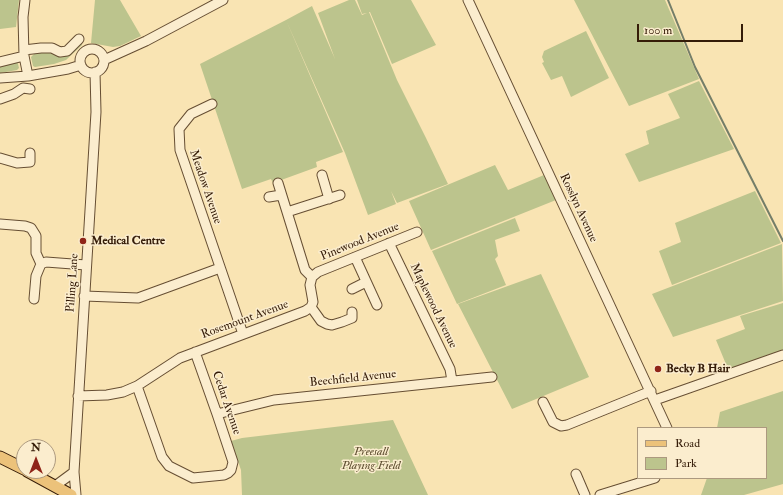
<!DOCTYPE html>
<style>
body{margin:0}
#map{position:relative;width:783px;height:495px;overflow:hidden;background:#f9e4b3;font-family:"IM FELL Double Pica",serif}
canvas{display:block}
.legend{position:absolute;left:637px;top:427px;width:130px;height:52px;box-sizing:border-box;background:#fbedce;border:1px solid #ac997f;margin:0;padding:5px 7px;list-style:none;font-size:12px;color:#351c08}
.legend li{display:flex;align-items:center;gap:8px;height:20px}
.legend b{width:20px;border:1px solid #ac997f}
.north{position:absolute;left:16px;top:439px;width:40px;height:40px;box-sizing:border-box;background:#fbedce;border:1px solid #ac997f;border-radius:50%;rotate:0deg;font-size:11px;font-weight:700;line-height:16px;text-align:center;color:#351c08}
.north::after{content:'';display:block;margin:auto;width:14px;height:18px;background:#8f2418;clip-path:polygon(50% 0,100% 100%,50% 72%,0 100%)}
.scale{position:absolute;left:637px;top:24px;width:106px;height:18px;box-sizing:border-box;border:2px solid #351c08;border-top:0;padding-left:5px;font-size:12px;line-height:14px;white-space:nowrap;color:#351c08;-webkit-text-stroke:3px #fbedce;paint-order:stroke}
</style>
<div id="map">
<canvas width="783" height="495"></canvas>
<ul class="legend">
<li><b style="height:5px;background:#ecc27a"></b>Road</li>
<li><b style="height:11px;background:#bcc48d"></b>Park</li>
</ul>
<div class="north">N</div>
<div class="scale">100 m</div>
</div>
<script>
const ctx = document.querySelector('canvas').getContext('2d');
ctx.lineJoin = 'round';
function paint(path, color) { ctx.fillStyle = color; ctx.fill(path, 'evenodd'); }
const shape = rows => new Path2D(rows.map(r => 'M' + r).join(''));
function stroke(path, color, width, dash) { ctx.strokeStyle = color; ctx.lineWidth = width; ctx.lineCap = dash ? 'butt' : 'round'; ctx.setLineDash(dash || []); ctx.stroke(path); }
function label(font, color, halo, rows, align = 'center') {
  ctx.font = font + ' "IM FELL Double Pica",serif'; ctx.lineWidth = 3; ctx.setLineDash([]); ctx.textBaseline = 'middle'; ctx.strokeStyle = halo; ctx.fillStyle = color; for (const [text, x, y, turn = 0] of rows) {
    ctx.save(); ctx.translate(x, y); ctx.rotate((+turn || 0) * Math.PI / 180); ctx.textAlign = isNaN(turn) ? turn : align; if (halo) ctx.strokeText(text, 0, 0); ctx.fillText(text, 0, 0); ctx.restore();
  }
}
const green = shape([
 [0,0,19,0,16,27,0,29],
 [95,0,120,0,141,36,120,46,113,47,91,43],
 [349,0,355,0,362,15,367,13,362,14,357,0,411,0,436,45,392,64,370,12,369,12,397,80,426,138,448,184,397,203,391,191,396,204,368,215,345,153,286,20,312,6,335,59,318,13],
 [574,0,665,0,699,79,629,106],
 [286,20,343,152,316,162,317,167,273,183,271,179,242,189,200,64],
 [586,31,609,78,571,97,562,76,551,80,542,63,544,62,542,57,544,51],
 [77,44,82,44,82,45,66,60,54,64,35,67,33,66,31,57,35,53,35,52,49,52],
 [17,62,18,64,19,68,17,70,0,73,0,66],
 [699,81,734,149,639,182,625,154,649,144,646,131,680,118,668,94],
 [495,165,508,190,544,175,556,200,431,250,409,201],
 [755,191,781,243,672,285,659,251,681,242,675,223],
 [515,218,520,231,495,240,498,256,495,259,506,285,457,304,432,251],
 [782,244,783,301,673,337,652,294],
 [541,274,589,377,512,409,458,304],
 [783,303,783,350,728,369,716,340,745,329,740,316],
 [783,391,783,484,744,495,701,495,707,478,766,478,766,428,717,428,720,412],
 [393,420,428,495,242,495,241,470,231,441,242,438]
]);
const stream = shape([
 [668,0,695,67,783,241]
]);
const minor = shape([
 [25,0,23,17,24,56,28,76],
 [468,0,667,428],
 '80 61a12 12 0 1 1 24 0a12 12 0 1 1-24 0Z',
 [24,50,41,48,52,48,60,52,67,51,79,39],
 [104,60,146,41,223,0],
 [0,62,24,56],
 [0,78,28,76,68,69,81,65],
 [0,99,14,94,23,88,30,89],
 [212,104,191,114,179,129,180,150,243,334],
 [0,158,17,163,30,162,30,153],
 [322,175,329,199],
 [269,197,281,195],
 [287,212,340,195],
 [0,224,25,226,31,228,36,236,36,253,41,264],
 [389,243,450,369,452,381],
 [355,257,377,305],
 [41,264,46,262,86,265],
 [312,277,318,272,417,232],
 [352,289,366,282],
 [84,296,138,298,220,268],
 [34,299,36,276,41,264],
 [311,307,321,321,327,324,332,325,342,322,352,318,352,312],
 [137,386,162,457,169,466,193,478,224,475,228,473,231,470,233,462,217,414,195,352],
 [78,396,107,395,123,392,137,386,180,358,305,311,311,307,313,302,310,285,312,277,305,270,278,183],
 [655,400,783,355],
 [543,402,553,422,561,426,567,425,651,391],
 [217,414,274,400,492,377],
 [576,474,585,495],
 [55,486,74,472],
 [76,495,74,472,96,112,95,72],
 [600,495,655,478]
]);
const major = shape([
 [0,457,24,469],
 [27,471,71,495]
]);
const markers = [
 [83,241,4,"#8f2418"],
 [658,369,4,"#8f2418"]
];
const streetNames = [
 ["Meadow Avenue",205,187,71],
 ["Rosslyn Avenue",578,208,65],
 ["Pinewood Avenue",360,242,-22],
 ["Pilling Lane",73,283,-86],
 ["Maplewood Avenue",433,306,64],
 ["Rosemount Avenue",245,320,-20],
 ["Beechfield Avenue",353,379,-6],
 ["Cedar Avenue",226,403,71]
];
const poiNames = [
 ["Medical Centre",91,241],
 ["Becky B Hair",666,369]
];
const parkNames = [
 ["Preesall",371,452],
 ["Playing Field",371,466]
];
paint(green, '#bcc48d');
stroke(stream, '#747e69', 2);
stroke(minor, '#664e33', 11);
stroke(major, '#351c08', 13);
stroke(minor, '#fbedce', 9);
stroke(major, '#ecc27a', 11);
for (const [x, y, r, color] of markers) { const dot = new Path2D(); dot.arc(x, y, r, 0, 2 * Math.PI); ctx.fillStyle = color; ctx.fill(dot); stroke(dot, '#fbedce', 1.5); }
label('12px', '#351c08', '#fbedce', streetNames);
label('bold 12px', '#351c08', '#fbedce', poiNames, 'left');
label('italic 12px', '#5e4e30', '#fbedce', parkNames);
</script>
